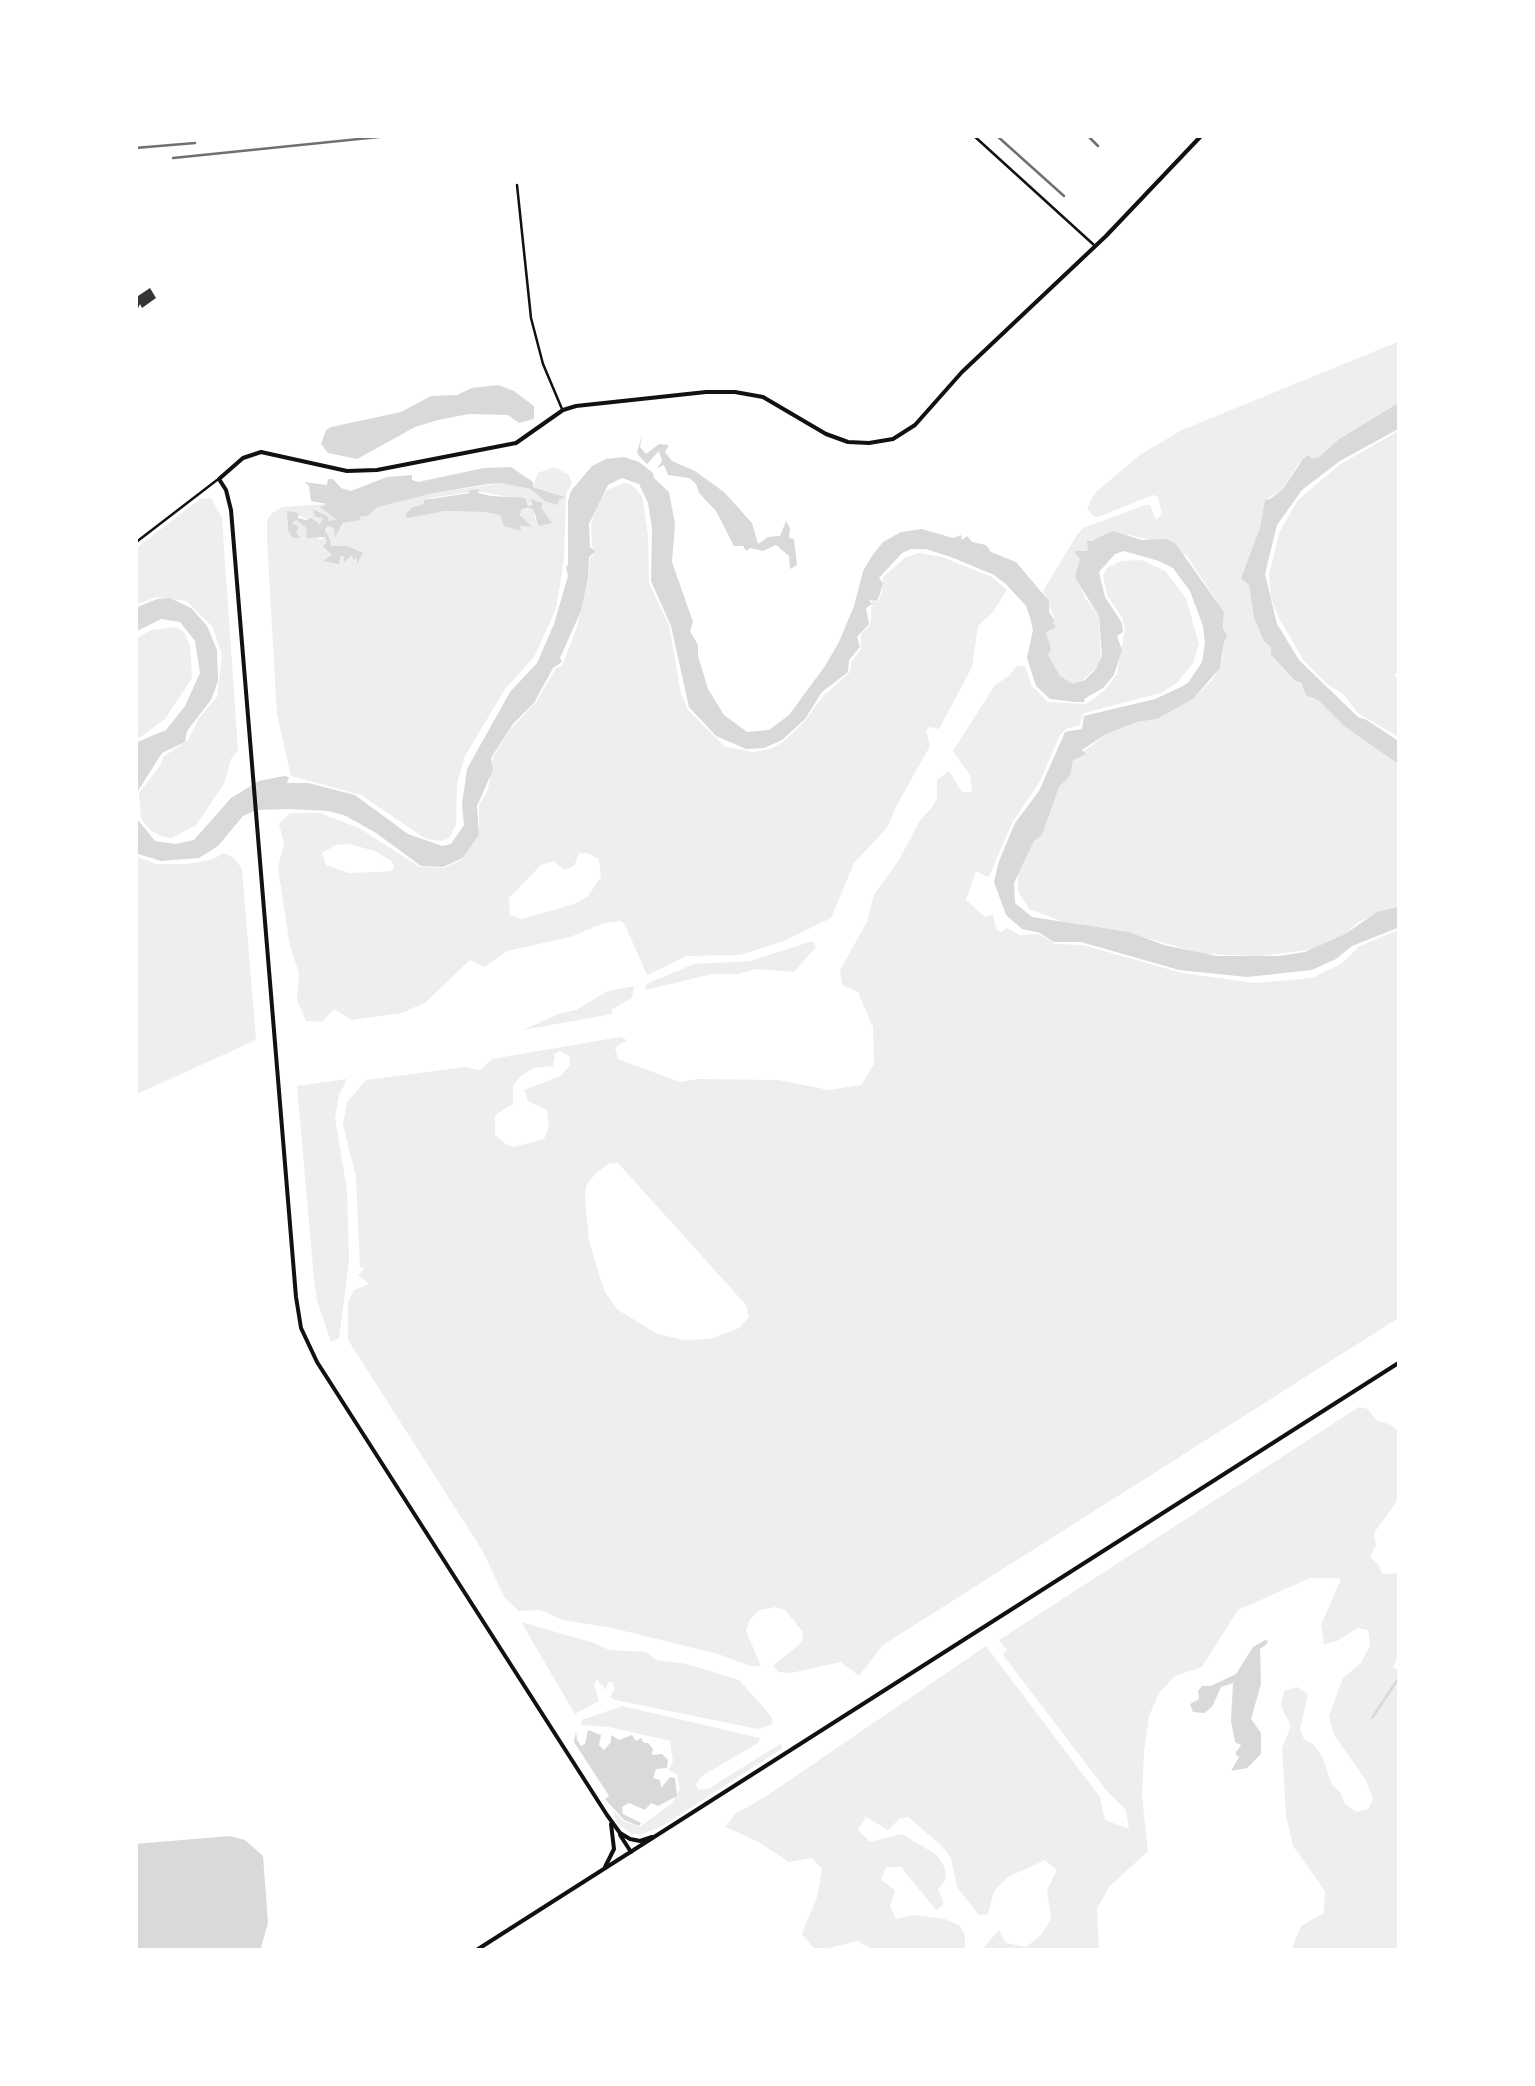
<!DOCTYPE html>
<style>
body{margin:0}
#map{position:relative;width:1535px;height:2086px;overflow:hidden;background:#fff;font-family:"Golos Text",sans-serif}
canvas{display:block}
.frame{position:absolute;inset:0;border:138px solid #fff;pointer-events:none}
</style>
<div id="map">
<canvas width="1535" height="2086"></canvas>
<div class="frame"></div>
</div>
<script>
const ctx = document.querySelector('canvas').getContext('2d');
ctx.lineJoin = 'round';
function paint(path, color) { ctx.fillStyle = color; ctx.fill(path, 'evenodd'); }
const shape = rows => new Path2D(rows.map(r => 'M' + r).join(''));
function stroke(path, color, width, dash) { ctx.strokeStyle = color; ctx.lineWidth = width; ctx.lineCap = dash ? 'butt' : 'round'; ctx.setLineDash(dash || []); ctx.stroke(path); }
const green = shape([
 [1400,341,1400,402,1339,439,1319,457,1298,464,1283,489,1265,500,1260,529,1241,577,1249,585,1254,618,1264,641,1271,647,1271,655,1294,681,1300,683,1311,698,1319,701,1344,726,1400,763,1400,906,1386,909,1357,923,1345,934,1315,949,1261,956,1203,954,1119,930,1075,926,1029,909,1018,891,1018,875,1034,841,1042,835,1059,787,1070,776,1073,760,1106,734,1137,722,1157,719,1193,699,1212,680,1220,668,1223,657,1224,612,1187,556,1151,540,1130,535,1102,537,1087,541,1089,551,1076,551,1080,559,1075,575,1085,598,1099,616,1101,664,1079,683,1073,684,1060,676,1048,655,1046,633,1051,631,1055,620,1043,591,1077,535,1083,528,1145,505,1150,505,1156,520,1162,514,1158,497,1153,495,1098,517,1093,516,1087,508,1095,493,1141,454,1182,430],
 [1400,430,1400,669,1394,676,1400,678,1400,738,1358,713,1343,694,1328,685,1304,661,1279,618,1271,599,1269,575,1279,533,1298,500,1339,465],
 [554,467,569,475,572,483,566,494,564,559,556,609,534,657,505,689,465,756,457,783,456,825,449,838,442,841,426,839,361,795,291,776,277,714,267,540,267,520,272,513,282,507,327,504,327,511,336,519,328,522,317,513,313,510,323,517,321,524,289,512,291,515,287,524,293,537,296,533,292,525,296,520,320,540,325,537,328,525,340,529,343,523,360,520,358,517,367,516,378,507,434,493,501,483,530,489,539,496,559,500,563,496,533,487,538,473],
 [476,491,521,499,527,506,534,505,529,502,538,504,546,518,535,519,533,509,520,510,522,526,517,530,500,515,484,512,445,511,414,515,408,510,427,505,430,498],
 [624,483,632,485,642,496,648,535,649,583,669,625,681,694,688,710,724,746,752,752,770,749,783,742,804,722,823,696,849,673,852,661,861,649,861,634,870,625,872,601,878,602,882,593,883,577,906,557,919,553,942,557,992,577,1007,590,992,613,978,626,972,667,939,729,929,727,926,731,930,746,898,803,887,828,854,863,831,918,784,941,740,955,687,956,647,975,625,925,621,921,604,923,570,937,507,951,484,967,470,960,426,1002,402,1013,352,1020,334,1009,322,1022,306,1021,297,1000,299,973,290,946,278,868,284,843,279,824,290,813,320,813,359,828,420,867,444,868,463,859,479,835,479,805,488,790,493,757,510,730,536,702,556,668,562,666,576,630,588,582,590,558,596,551,592,546,591,524,597,507,607,490],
 [349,844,375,851,391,861,394,867,391,871,379,872,348,873,326,865,322,853,336,845],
 [587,853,599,859,601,877,588,896,574,904,522,919,510,915,509,898,541,865,553,861,565,870,574,866,579,854],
 [211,498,222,518,238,750,231,759,224,784,196,825,172,838,163,837,150,830,141,819,139,793,160,766,163,757,188,740,199,718,217,697,222,655,212,626,186,601,156,597,135,605,135,549,200,499],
 [1141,560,1165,571,1186,598,1199,644,1193,663,1178,682,1161,693,1084,713,1079,726,1066,729,1060,735,1040,781,1012,823,991,872,988,877,976,871,966,900,985,917,993,914,996,929,1000,932,1008,928,1019,935,1038,934,1055,944,1083,945,1182,973,1255,983,1312,978,1341,964,1360,946,1400,929,1400,1317,883,1645,859,1676,841,1662,791,1673,778,1672,773,1666,802,1642,803,1632,785,1610,776,1607,760,1610,750,1619,746,1631,761,1666,750,1666,718,1654,612,1628,563,1620,540,1610,519,1611,505,1598,482,1550,348,1340,348,1302,354,1290,369,1284,358,1275,365,1268,360,1267,356,1177,343,1125,347,1102,366,1080,465,1067,480,1070,492,1059,620,1037,627,1040,615,1048,618,1059,680,1082,698,1079,778,1080,829,1090,861,1085,874,1064,873,1027,858,992,842,985,840,970,867,922,874,895,899,860,919,822,933,806,937,798,937,780,949,771,962,792,972,792,970,775,953,751,995,685,1009,676,1017,666,1025,666,1032,686,1048,702,1086,704,1104,691,1117,674,1125,628,1122,617,1107,595,1103,576,1107,568,1121,561],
 [560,1051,569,1056,570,1065,561,1076,524,1090,528,1101,547,1110,549,1127,544,1139,514,1147,507,1145,495,1135,495,1115,513,1104,513,1086,520,1077,533,1068,553,1066,555,1054],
 [618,1163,746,1305,749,1317,739,1328,710,1339,684,1340,658,1334,618,1310,605,1292,598,1271,589,1240,585,1200,586,1186,596,1173,608,1164],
 [176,627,184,632,190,646,192,678,165,719,135,741,135,639,151,630],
 [224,853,234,858,242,869,256,1040,135,1095,138,1002,135,856,157,864,186,864,211,860],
 [813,941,816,947,794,972,756,969,738,974,712,974,646,990,645,985,651,982,694,964,750,961],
 [634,986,632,998,612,1009,612,1014,523,1030,558,1014,576,1010,608,991],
 [347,1079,339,1095,335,1118,347,1190,349,1260,339,1338,331,1342,317,1301,314,1279,297,1086],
 [1359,1407,1368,1409,1376,1420,1391,1425,1400,1433,1400,1497,1374,1533,1376,1545,1370,1557,1379,1565,1382,1574,1400,1573,1400,1651,1393,1668,1400,1670,1400,1951,1291,1950,1301,1926,1324,1913,1325,1891,1293,1846,1286,1816,1282,1748,1291,1726,1281,1706,1284,1691,1297,1687,1308,1694,1300,1730,1304,1739,1314,1745,1322,1756,1332,1785,1340,1792,1345,1804,1356,1812,1368,1809,1373,1799,1365,1779,1334,1735,1329,1716,1343,1678,1361,1663,1370,1645,1368,1630,1358,1628,1337,1641,1324,1644,1321,1625,1341,1579,1332,1578,1310,1578,1238,1610,1202,1667,1175,1676,1159,1693,1149,1716,1144,1752,1142,1796,1148,1851,1109,1887,1097,1909,1099,1951,986,1951,984,1947,999,1930,1006,1943,1026,1947,1041,1935,1051,1919,1047,1890,1057,1870,1045,1860,1008,1877,994,1891,988,1914,979,1915,957,1887,951,1858,942,1846,908,1817,899,1819,888,1830,866,1817,858,1830,870,1842,902,1834,937,1855,945,1868,946,1879,938,1889,944,1904,936,1910,901,1867,886,1867,881,1880,895,1890,890,1906,896,1919,914,1915,945,1919,960,1926,965,1935,965,1951,875,1951,858,1941,816,1951,802,1934,817,1897,822,1869,812,1858,789,1862,757,1841,725,1827,735,1814,765,1797,986,1646,1100,1797,1105,1820,1129,1829,1126,1810,1106,1790,1003,1655,1007,1650,999,1640],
 [521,1622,594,1643,609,1650,646,1652,656,1660,687,1664,739,1680,771,1716,773,1724,758,1729,615,1700,610,1697,615,1688,612,1682,608,1682,606,1690,597,1680,594,1684,599,1701,575,1714],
 [622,1706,760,1738,758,1743,702,1776,696,1784,698,1790,708,1789,780,1744,783,1748,664,1825,643,1834,632,1834,616,1822,613,1810,623,1821,640,1827,672,1803,680,1789,677,1775,669,1770,673,1761,670,1741,609,1727,581,1725,582,1720]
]);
const water = shape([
 [498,385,514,391,534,406,534,419,519,423,508,415,469,414,438,420,415,427,357,459,328,453,321,444,326,430,331,427,401,412,431,396,457,395,472,388],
 [1400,402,1400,428,1340,461,1302,490,1277,525,1265,574,1277,624,1299,660,1359,718,1365,719,1400,742,1400,765,1344,726,1319,701,1306,695,1301,683,1295,681,1271,655,1271,647,1264,641,1254,618,1249,585,1241,578,1260,528,1265,500,1270,499,1283,489,1303,459,1310,455,1311,459,1319,457,1339,439],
 [642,435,640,447,646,454,659,444,669,445,665,452,672,461,695,471,724,492,752,523,758,544,768,537,780,536,786,521,790,528,789,538,794,539,797,565,790,569,789,556,776,545,763,551,750,548,746,551,743,546,734,546,716,511,699,493,696,484,689,478,668,475,664,465,657,468,662,461,659,451,647,464,640,457,637,452],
 [624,457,639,462,653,473,654,478,669,492,675,524,672,562,693,622,690,631,698,645,698,656,708,689,724,715,747,732,769,730,789,715,825,666,839,642,854,606,863,571,872,556,883,542,901,532,922,529,953,538,961,535,962,540,967,536,972,542,986,545,991,552,1016,562,1049,601,1049,612,1055,621,1053,623,1056,627,1046,633,1051,649,1048,655,1060,676,1073,684,1085,680,1096,669,1102,656,1099,616,1077,581,1075,576,1080,559,1074,551,1088,551,1087,540,1091,541,1113,531,1142,540,1166,539,1175,543,1224,612,1223,628,1227,636,1224,641,1220,668,1193,699,1157,719,1137,722,1106,734,1082,750,1086,754,1073,760,1070,776,1059,787,1042,835,1034,841,1014,883,1015,903,1032,917,1129,932,1164,945,1216,956,1279,956,1305,952,1345,934,1377,912,1400,906,1400,927,1352,946,1336,959,1312,970,1247,977,1179,970,1081,942,1053,942,1040,933,1022,929,1006,915,994,882,999,861,1015,823,1039,791,1065,732,1082,729,1084,716,1155,699,1179,688,1188,683,1202,662,1205,643,1203,626,1190,591,1173,568,1159,561,1124,551,1115,554,1099,572,1105,597,1122,623,1123,632,1117,636,1122,650,1114,675,1103,688,1084,699,1085,702,1074,702,1050,699,1036,686,1027,658,1033,630,1030,617,1026,606,1006,584,994,575,951,557,926,549,911,549,902,553,879,578,883,583,880,594,877,601,869,600,872,604,866,608,869,624,857,637,860,647,849,660,848,672,822,692,805,719,782,740,764,748,746,749,716,736,689,707,671,626,651,581,652,528,648,503,639,484,622,478,608,485,589,524,590,547,596,551,589,557,588,579,581,611,560,658,562,662,553,668,534,703,513,724,491,758,493,770,477,806,479,835,463,858,443,867,421,866,376,833,346,816,329,811,288,809,257,810,243,816,218,846,199,858,161,861,135,853,135,743,166,730,185,706,200,673,195,641,180,622,161,619,135,632,135,608,157,599,170,598,191,608,207,626,217,650,218,681,211,700,187,731,185,742,162,753,138,791,138,820,155,841,175,844,194,840,231,798,259,781,284,776,289,777,287,783,308,783,355,795,408,834,442,846,451,844,464,825,462,804,467,769,510,692,537,663,554,624,568,576,566,567,568,565,568,501,571,491,592,466,606,459],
 [511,467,533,482,533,487,565,497,559,500,558,505,545,501,530,489,501,483,488,484,434,493,378,507,367,516,359,517,361,520,343,523,335,537,334,528,328,526,325,530,331,542,330,546,347,546,363,553,357,564,357,558,353,560,352,555,344,562,344,556,340,556,339,564,323,561,332,555,323,546,327,542,325,537,307,538,306,528,296,520,292,524,299,526,296,533,301,538,293,538,288,530,287,511,298,513,298,518,306,520,311,518,320,524,323,518,316,517,312,509,327,516,329,521,336,519,320,507,327,504,311,501,309,486,304,482,327,485,328,479,333,479,341,488,351,491,387,477,412,475,412,480,418,482,484,468],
 [479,489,478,493,491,496,525,498,528,506,533,505,530,499,542,503,542,509,552,523,539,526,533,509,527,508,521,510,520,515,532,527,520,526,521,531,504,526,500,515,484,512,445,511,407,518,405,515,411,508,424,504,424,500,470,493,467,491],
 [1265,1640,1268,1641,1266,1645,1260,1649,1261,1684,1251,1719,1261,1733,1261,1754,1247,1768,1231,1771,1239,1757,1235,1754,1241,1745,1235,1742,1231,1721,1233,1683,1221,1687,1212,1707,1204,1713,1193,1712,1190,1704,1199,1699,1198,1691,1202,1686,1211,1686,1236,1674,1253,1647],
 [588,1730,601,1735,599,1745,604,1750,611,1742,611,1735,619,1740,632,1735,636,1741,641,1738,644,1743,648,1743,653,1749,652,1755,662,1754,668,1760,667,1768,656,1769,653,1778,660,1780,661,1788,670,1777,675,1778,677,1796,658,1806,651,1803,645,1810,629,1803,622,1807,623,1814,641,1823,639,1826,624,1820,605,1799,609,1796,574,1742,576,1731,577,1740,581,1746,585,1744],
 [230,1836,245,1840,263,1856,268,1923,260,1951,135,1951,135,1844]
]);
const stream = shape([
 [1372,1718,1400,1676]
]);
const building = shape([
 [150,288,156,298,142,308,140,304,135,315,135,298]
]);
const minor = shape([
 [517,185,531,318,543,364,562,409]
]);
const tertiary = shape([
 [973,135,1094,245],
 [135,543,217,480]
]);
const secondary = shape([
 [620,1835,631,1852],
 [652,1837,640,1841,630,1839,620,1833,607,1815,317,1362,301,1328,296,1297,231,510,226,490,219,479,243,458,261,452,347,471,377,470,516,443,563,410,576,406,706,392,735,392,763,397,826,434,848,442,869,443,893,439,915,425,962,372,1106,236,1202,135],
 [605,1867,614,1849,611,1824]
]);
const primary = shape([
 [475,1951,1400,1362]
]);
const rail = shape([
 [996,135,1064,196],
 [1087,135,1098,146],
 [135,148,195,143],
 [173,158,398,135]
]);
paint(green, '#eee');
paint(water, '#d9d9d9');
stroke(stream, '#d9d9d9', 2.5);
paint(building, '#353535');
stroke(minor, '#111', 2.5);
stroke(tertiary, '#111', 2.5);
stroke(secondary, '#111', 4);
stroke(primary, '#111', 4);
stroke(rail, '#707070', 2.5);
</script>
